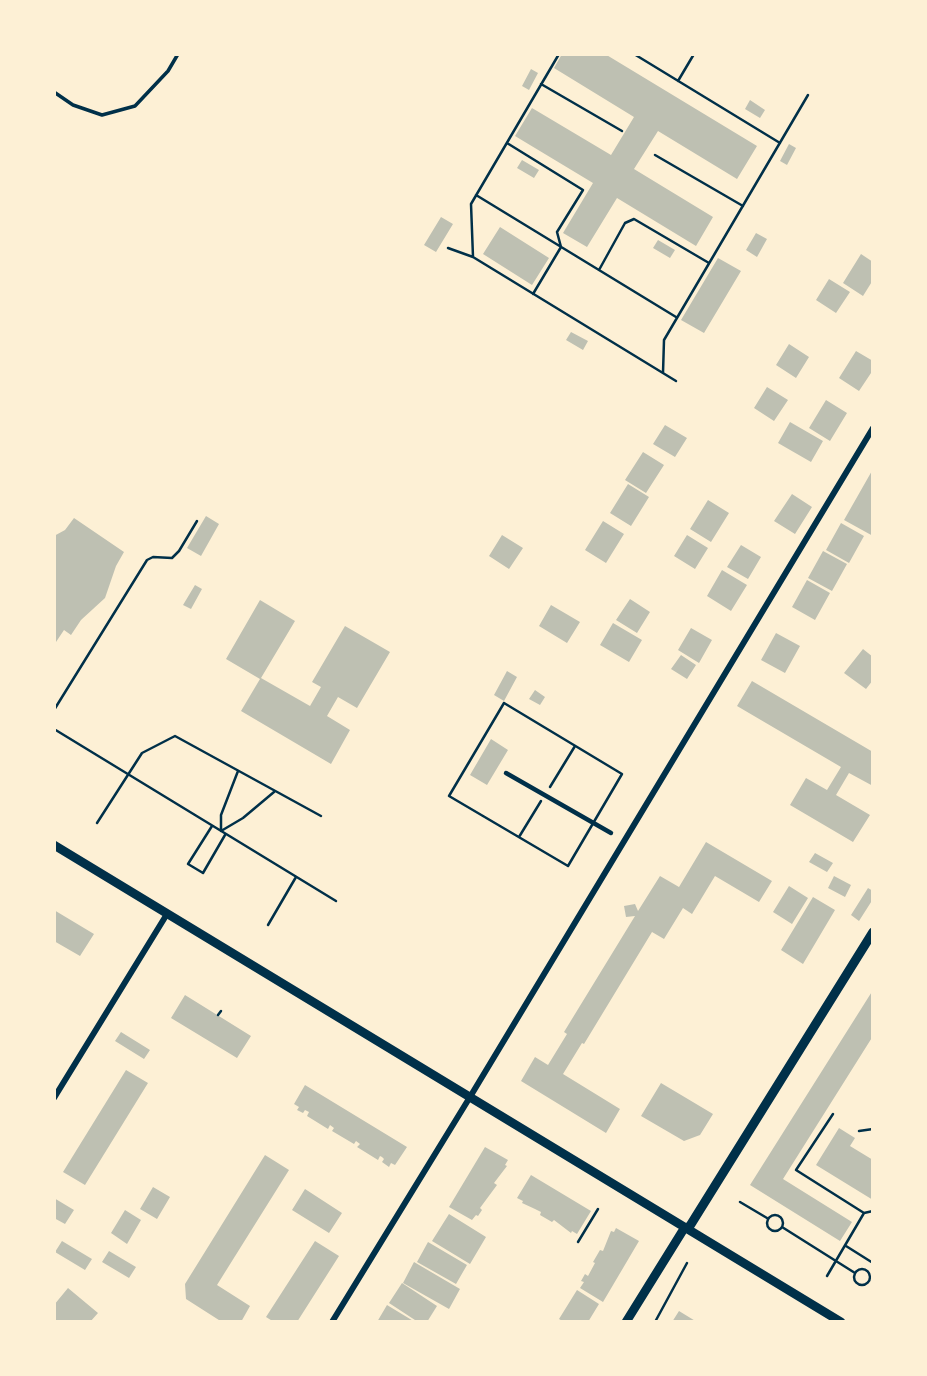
<!DOCTYPE html>
<style>
body{margin:0}
#map{position:relative;width:927px;height:1376px;overflow:hidden;background:#fdf0d5;font-family:Inter,sans-serif}
canvas{display:block}
.frame{position:absolute;inset:0;border:56px solid #fdf0d5;pointer-events:none}
</style>
<div id="map">
<canvas width="927" height="1376"></canvas>
<div class="frame"></div>
</div>
<script>
const ctx = document.querySelector('canvas').getContext('2d');
ctx.lineJoin = 'round';
function paint(path, color) { ctx.fillStyle = color; ctx.fill(path, 'evenodd'); }
const shape = rows => new Path2D(rows.map(r => 'M' + r).join(''));
function stroke(path, color, width, dash) { ctx.strokeStyle = color; ctx.lineWidth = width; ctx.lineCap = dash ? 'butt' : 'round'; ctx.setLineDash(dash || []); ctx.stroke(path); }
const building = shape([
 [562,54,605,54,757,146,737,179,658,131,634,169,713,217,696,246,617,198,587,247,563,233,593,183,515,136,532,108,611,155,634,117,554,68],
 [531,69,538,73,529,90,522,86],
 [750,100,765,110,760,118,745,109],
 [789,144,796,148,787,165,780,161],
 [522,160,539,170,534,178,517,168],
 [441,217,453,224,436,252,424,245],
 [500,227,549,258,532,285,483,254],
 [756,233,767,239,757,257,746,250],
 [658,240,675,250,670,258,653,248],
 [861,254,873,262,873,280,863,296,843,283],
 [718,258,741,271,704,333,681,320],
 [829,279,850,292,836,313,816,300],
 [571,332,588,341,583,350,566,340],
 [789,344,809,357,796,378,776,365],
 [856,351,873,361,873,370,859,391,839,378],
 [767,387,788,400,774,421,754,408],
 [826,400,847,413,830,441,809,428],
 [790,422,823,441,811,462,778,443],
 [665,425,687,438,675,457,653,444],
 [643,452,664,465,646,493,625,480],
 [873,469,873,536,844,520],
 [628,484,649,497,631,526,610,513],
 [792,494,812,507,795,534,774,521],
 [708,500,729,513,711,542,690,529],
 [206,516,219,524,201,556,187,548],
 [74,518,124,552,116,566,105,598,81,620,71,635,64,630,54,645,54,536,65,530],
 [603,521,624,534,606,563,585,550],
 [841,523,864,536,849,563,826,550],
 [502,535,523,548,509,569,489,556],
 [687,535,708,548,695,569,674,556],
 [741,545,761,557,748,579,727,567],
 [823,551,847,564,832,591,808,578],
 [722,570,747,585,731,611,707,596],
 [807,580,830,593,815,620,792,607],
 [195,585,202,589,191,609,183,605],
 [630,599,650,612,637,633,616,620],
 [260,600,295,621,261,678,310,706,321,687,312,682,345,626,390,652,357,708,338,697,327,716,350,730,331,764,241,711,260,679,226,659],
 [551,605,580,622,567,643,539,626],
 [613,623,642,640,629,662,600,645],
 [691,628,712,640,699,663,678,650],
 [776,633,800,646,785,673,761,660],
 [863,649,873,657,873,680,866,689,844,673],
 [681,655,696,665,687,679,671,669],
 [507,671,517,677,504,701,494,695],
 [752,681,873,752,873,786,849,773,836,795,870,815,853,842,790,805,806,778,827,790,841,767,737,706],
 [535,690,545,697,540,705,529,699],
 [491,739,508,750,487,785,470,775],
 [706,842,772,881,759,902,715,876,692,914,683,908,664,939,652,932,584,1044,582,1043,563,1074,620,1109,606,1133,521,1081,535,1057,548,1065,567,1034,564,1032,635,916,626,917,624,906,635,904,638,911,660,876,679,887],
 [815,853,833,863,827,872,809,862],
 [834,876,851,885,845,897,828,888],
 [789,886,808,898,792,924,773,912],
 [868,888,873,891,873,899,859,921,851,915],
 [813,897,835,910,803,964,781,950],
 [54,910,94,934,80,956,54,941],
 [873,990,873,1036,783,1179,852,1222,840,1241,750,1185],
 [185,995,251,1036,237,1058,171,1018],
 [121,1032,150,1050,144,1059,115,1041],
 [126,1070,148,1083,85,1185,63,1172],
 [661,1083,713,1114,700,1135,684,1141,641,1116],
 [305,1085,407,1147,395,1165,391,1163,389,1167,382,1162,384,1159,382,1157,380,1156,378,1160,357,1147,360,1144,356,1141,354,1144,332,1131,334,1128,330,1125,328,1129,307,1116,309,1112,305,1110,303,1113,297,1110,299,1107,294,1104],
 [839,1128,855,1138,850,1146,873,1160,873,1200,816,1165],
 [485,1147,508,1160,505,1165,507,1166,494,1183,497,1185,480,1208,482,1210,478,1216,476,1215,472,1220,449,1207],
 [265,1155,289,1170,217,1285,250,1306,241,1322,222,1322,186,1299,185,1284],
 [531,1175,591,1211,577,1234,572,1231,571,1233,554,1220,552,1222,540,1215,541,1212,535,1209,522,1203,523,1201,517,1198],
 [153,1187,170,1197,157,1219,140,1209],
 [305,1189,342,1213,329,1233,292,1210],
 [54,1198,74,1210,65,1224,54,1218],
 [125,1210,141,1220,127,1244,111,1233],
 [449,1214,486,1237,470,1264,432,1241],
 [616,1228,639,1241,603,1302,580,1288,584,1282,581,1281,585,1274,588,1276,595,1263,593,1262,600,1250,603,1251,611,1231,614,1232],
 [62,1241,92,1259,85,1270,55,1252],
 [315,1241,339,1256,297,1322,274,1322,266,1317],
 [428,1242,467,1265,456,1284,417,1262],
 [109,1251,136,1267,129,1278,102,1262],
 [414,1262,460,1289,449,1309,403,1283],
 [402,1283,437,1306,427,1322,418,1322,389,1303],
 [68,1288,98,1313,90,1322,54,1322,54,1305],
 [577,1290,599,1304,588,1322,564,1322,559,1319],
 [387,1305,415,1322,377,1322],
 [679,1311,697,1322,672,1322]
]);
const path = shape([
 [634,54,780,143],
 [678,81,694,54],
 [541,84,622,131],
 [507,143,583,190,557,232,561,247,533,294],
 [655,155,743,206],
 [476,195,676,317],
 [448,248,473,257,676,381],
 [473,257,471,204,559,54],
 [599,270,625,223,634,219,709,263],
 [663,373,664,340,808,95],
 [504,703,622,774,568,866,449,796,504,703],
 [54,710,147,560,153,557,172,558,179,551,197,521],
 [54,729,336,901],
 [550,787,575,746],
 [97,823,142,753,175,736,321,816],
 [212,826,188,864,203,873,225,835],
 [221,831,243,818,274,792],
 [221,831,221,815,238,771],
 [519,837,541,801],
 [268,925,296,877],
 [218,1015,221,1011],
 [833,1114,796,1170,864,1213,873,1211],
 [859,1131,873,1129],
 [740,1202,767,1218],
 '767 1223a8 8 0 1 1 16 0a8 8 0 1 1-16 0Z',
 [782,1227,855,1273],
 [578,1242,598,1209],
 [846,1246,873,1263],
 '854 1277a8 8 0 1 1 16 0a8 8 0 1 1-16 0Z',
 [827,1276,864,1213],
 [655,1322,687,1263]
]);
const service = shape([
 [54,92,73,105,102,115,135,106,168,71,178,54]
]);
const pedestrian = shape([
 [506,773,611,833]
]);
const minor = shape([
 [54,1098,167,914],
 [332,1322,470,1097,873,428]
]);
const secondary = shape([
 [54,845,841,1322],
 [688,1229,873,932],
 [626,1322,685,1227]
]);
paint(building, '#bec0b2');
stroke(path, '#003049', 2.5);
stroke(service, '#003049', 3.5);
stroke(pedestrian, '#003049', 4.5);
stroke(minor, '#003049', 6);
stroke(secondary, '#003049', 9);
</script>
